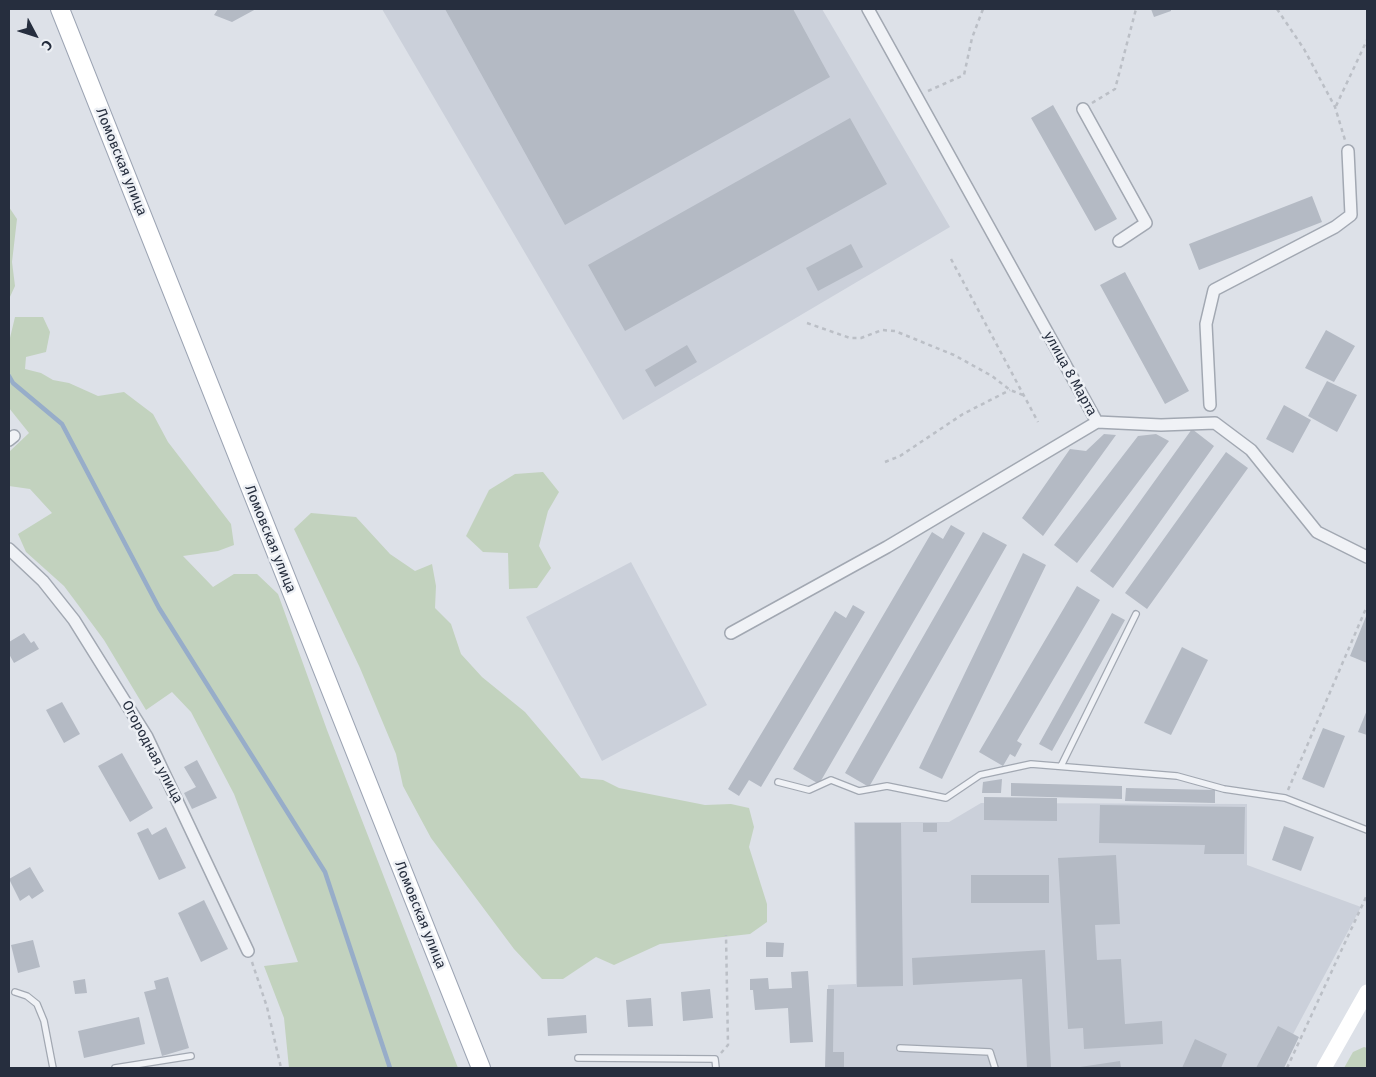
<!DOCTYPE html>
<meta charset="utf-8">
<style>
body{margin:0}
#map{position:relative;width:1376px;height:1077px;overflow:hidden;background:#dde1e8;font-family:"Fira Sans",sans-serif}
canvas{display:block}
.frame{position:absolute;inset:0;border:10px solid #262e3e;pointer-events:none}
.north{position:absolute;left:10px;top:10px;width:50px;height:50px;-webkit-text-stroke:4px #edf0f5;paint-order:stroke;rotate:130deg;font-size:14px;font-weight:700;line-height:20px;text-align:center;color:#262e3e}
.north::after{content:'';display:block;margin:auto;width:18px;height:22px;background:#262e3e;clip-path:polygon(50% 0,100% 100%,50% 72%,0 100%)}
</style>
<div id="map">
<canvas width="1376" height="1077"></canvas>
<div class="frame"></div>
<div class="north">С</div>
</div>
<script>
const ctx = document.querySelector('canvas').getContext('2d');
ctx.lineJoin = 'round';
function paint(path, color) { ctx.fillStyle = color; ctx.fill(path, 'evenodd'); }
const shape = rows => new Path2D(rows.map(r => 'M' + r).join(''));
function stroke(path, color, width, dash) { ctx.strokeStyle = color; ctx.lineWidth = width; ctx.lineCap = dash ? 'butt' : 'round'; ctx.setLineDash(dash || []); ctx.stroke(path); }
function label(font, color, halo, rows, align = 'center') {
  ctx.font = font + ' "Fira Sans",sans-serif'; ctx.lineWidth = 5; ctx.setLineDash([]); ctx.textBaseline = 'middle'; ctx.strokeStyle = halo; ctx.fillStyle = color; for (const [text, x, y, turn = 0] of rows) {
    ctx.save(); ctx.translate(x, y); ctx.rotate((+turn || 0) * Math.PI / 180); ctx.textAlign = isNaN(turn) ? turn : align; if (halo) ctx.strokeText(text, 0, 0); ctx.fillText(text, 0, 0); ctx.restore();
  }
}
const built = shape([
 [382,9,822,9,950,227,623,420],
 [631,562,707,705,602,761,526,617],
 [981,803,1247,804,1247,865,1361,907,1275,1068,829,1068,828,985,856,984,854,822,949,822]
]);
const green = shape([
 [9,207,17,219,12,262,15,286,9,299],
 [15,317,43,317,50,332,46,352,26,357,25,369,41,373,53,380,69,383,98,396,124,392,153,414,168,442,231,524,234,545,218,551,183,556,213,587,234,574,257,574,278,594,327,730,458,1068,289,1068,284,1018,264,966,298,962,234,794,191,712,172,692,146,710,104,640,73,598,64,586,26,552,18,534,52,513,30,489,9,486,9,452,29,433,9,408,9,342],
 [543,472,559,492,548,511,539,546,551,568,537,588,509,589,508,553,483,552,466,536,489,490,515,474],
 [311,513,356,517,390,554,415,571,432,564,436,586,435,608,451,624,461,654,482,677,525,712,581,778,603,780,619,788,705,805,731,804,749,808,754,827,749,847,767,904,767,922,750,934,660,944,614,965,596,957,563,979,542,979,514,949,431,838,403,786,396,754,360,668,294,529],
 [1364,1047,1367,1048,1367,1068,1344,1068,1353,1052]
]);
const stream = shape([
 [9,376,13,383,62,424,159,608,325,872,390,1068]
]);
const building = shape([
 [218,9,256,9,232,22,214,15],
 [445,9,793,9,830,77,565,225],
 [1151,9,1171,9,1171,11,1154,17],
 [1053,105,1117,219,1095,231,1031,118],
 [850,118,887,184,625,331,588,265],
 [1312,196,1322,222,1199,270,1189,244],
 [851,244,863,267,818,291,806,268],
 [1125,272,1189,391,1165,404,1100,285],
 [1326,330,1355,346,1334,382,1305,368],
 [687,345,697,362,655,387,645,370],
 [1327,381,1357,395,1337,432,1308,416],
 [1284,405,1311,420,1293,453,1266,439],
 [1192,429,1214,446,1113,588,1090,571],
 [1104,434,1116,435,1043,536,1022,518,1070,449,1086,451],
 [1156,434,1169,441,1077,563,1054,545,1138,436],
 [1226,452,1248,468,1147,609,1125,593],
 [951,525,965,533,819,784,793,769,932,532,943,539],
 [983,532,1007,545,869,787,845,773],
 [1023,553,1046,565,942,779,919,768],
 [1077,586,1100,600,1017,741,1022,744,1015,757,1010,754,1003,766,979,752],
 [853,605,865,612,761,787,749,780,739,796,728,789,835,611,846,618],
 [1112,613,1125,620,1052,751,1039,744],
 [1367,614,1367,663,1350,656],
 [24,633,31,643,34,641,39,649,14,663,9,654,9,642],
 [1182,647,1208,660,1171,735,1144,723],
 [62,702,80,734,64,743,46,710],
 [1367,710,1367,735,1358,732],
 [1323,728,1345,736,1324,788,1302,779],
 [122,753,153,808,130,822,98,766],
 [197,760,217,798,192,809,184,793,196,787,184,767],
 [1002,779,1001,793,982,793,983,782],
 [1011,783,1122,786,1122,799,1011,796],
 [1126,788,1215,790,1215,803,1125,801],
 [984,797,1057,798,1057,821,984,820],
 [1100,805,1245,807,1244,854,1204,854,1205,845,1099,843],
 [855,823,901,823,903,986,857,987],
 [923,823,937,823,937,832,923,832],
 [1284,826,1314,837,1301,871,1272,860],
 [166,827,186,868,159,880,137,833,148,828,152,835],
 [1116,855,1120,924,1095,925,1097,960,1121,959,1125,1024,1162,1021,1163,1044,1084,1049,1083,1028,1068,1029,1058,858],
 [30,867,44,891,32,899,29,895,20,901,9,879],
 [971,875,1049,875,1049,903,971,903],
 [204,900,228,949,201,962,178,913],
 [33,940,40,967,18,973,11,945],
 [766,942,784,943,783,957,766,957],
 [1045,950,1051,1068,1027,1068,1022,979,913,985,912,958],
 [808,971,813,1042,790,1043,788,1008,755,1010,753,990,750,990,750,979,768,978,769,989,792,988,791,972],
 [168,977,189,1048,162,1056,144,992,156,989,154,981],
 [85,979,87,993,75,994,73,981],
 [710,989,713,1018,683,1021,681,992],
 [827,989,834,989,833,1052,844,1052,844,1068,825,1068],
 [651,998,653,1026,628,1027,626,1000],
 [586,1015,587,1033,548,1036,547,1018],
 [139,1017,145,1044,84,1058,78,1031],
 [1278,1026,1299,1037,1284,1068,1256,1068],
 [1195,1039,1227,1054,1221,1068,1182,1068],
 [1120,1061,1121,1068,1080,1068,1080,1067]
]);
const path = shape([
 [1277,9,1304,49,1335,107,1345,140],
 [928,91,964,75,972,38,983,9],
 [1092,103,1115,89,1136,9],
 [1336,106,1367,40],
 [951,259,1038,422],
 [807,323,850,338,861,338,882,330,895,331,954,355,992,376,1010,390,1023,395],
 [885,462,900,456,963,414,1010,390],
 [1288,790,1367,606],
 [252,962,267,1007,281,1068],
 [721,1053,728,1045,726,935],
 [1287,1068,1367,895]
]);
const lane = shape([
 [1061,766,1136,614],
 [778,782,809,790,831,780,859,791,887,786,946,798,980,775,1031,764,1177,776,1224,789,1285,798,1367,830],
 [15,992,27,996,37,1004,44,1021,53,1068],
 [900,1048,990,1052,995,1068],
 [578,1058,715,1059,716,1068],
 [115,1068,191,1056]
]);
const street = shape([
 [1083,109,1146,223,1119,241],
 [1210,405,1206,324,1214,290,1335,227,1351,215,1348,151],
 [1097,422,1161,425,1215,423,1251,450,1317,532,1367,557],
 [9,440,14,436],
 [9,549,43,581,74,620,147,737,248,951],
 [731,633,887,547,1097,422,868,9]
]);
const secondary = shape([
 [1324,1068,1367,992]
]);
const primary = shape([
 [60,9,481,1068]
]);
const streetNames = [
 ["Ломовская улица",121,162,68],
 ["улица 8 Марта",1070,374,61],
 ["Ломовская улица",270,539,68],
 ["Огородная улица",152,752,62],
 ["Ломовская улица",420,915,68]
];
paint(built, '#cbd0da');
paint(green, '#c2d2be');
stroke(stream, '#97adc9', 4.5);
paint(building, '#b4bac4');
stroke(lane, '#a2a8b2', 8);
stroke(street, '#a2a8b2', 14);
stroke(primary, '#9ca4b3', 20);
stroke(path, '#bbbfc6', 2.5, [4, 4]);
stroke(lane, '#f0f2f6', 5.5);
stroke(street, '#f0f2f6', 11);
stroke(secondary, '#fff', 15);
stroke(primary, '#fff', 18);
label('14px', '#262e3e', '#edf0f5', streetNames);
</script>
